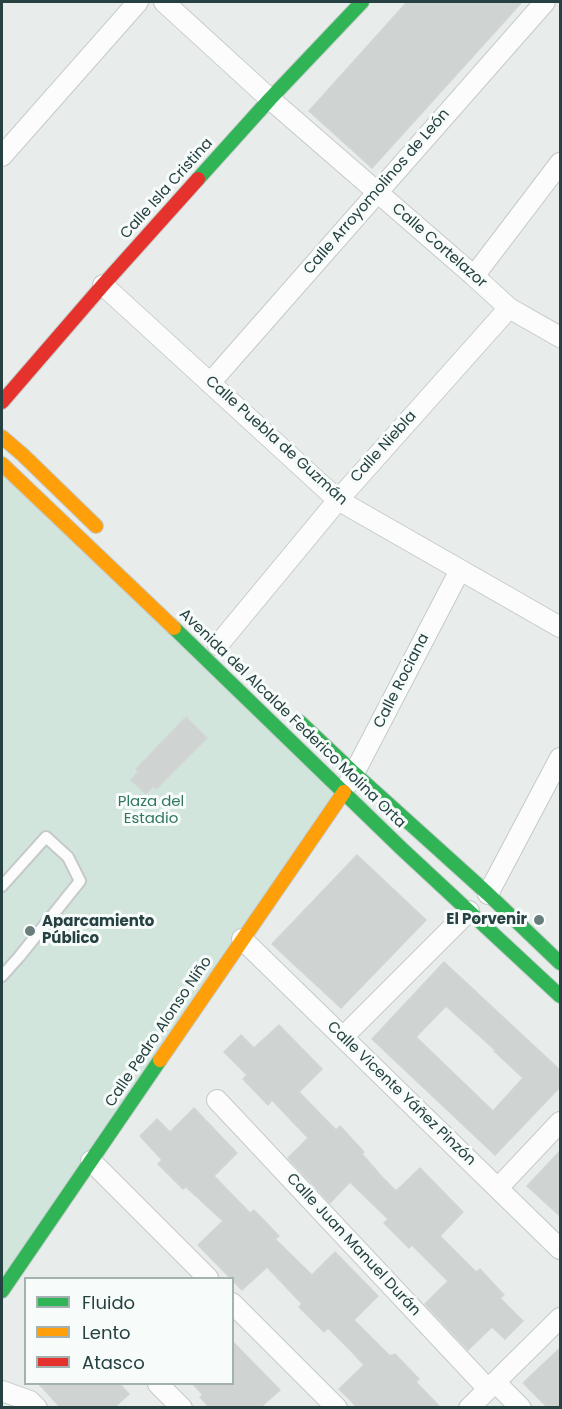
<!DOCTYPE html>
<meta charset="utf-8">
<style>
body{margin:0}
#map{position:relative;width:562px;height:1409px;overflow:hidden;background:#e8edec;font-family:Poppins,sans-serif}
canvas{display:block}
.frame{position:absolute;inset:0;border:3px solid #254141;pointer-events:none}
.legend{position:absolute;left:24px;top:1277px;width:210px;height:108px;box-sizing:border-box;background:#f7fbfa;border:2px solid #a3b1b0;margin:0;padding:8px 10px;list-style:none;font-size:18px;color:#254141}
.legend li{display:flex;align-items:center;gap:12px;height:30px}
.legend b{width:30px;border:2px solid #a3b1b0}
</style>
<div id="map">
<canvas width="562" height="1409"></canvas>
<div class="frame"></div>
<ul class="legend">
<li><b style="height:8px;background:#30b455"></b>Fluido</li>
<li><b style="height:8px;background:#ff9f0a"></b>Lento</li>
<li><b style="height:8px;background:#e5322d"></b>Atasco</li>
</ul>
</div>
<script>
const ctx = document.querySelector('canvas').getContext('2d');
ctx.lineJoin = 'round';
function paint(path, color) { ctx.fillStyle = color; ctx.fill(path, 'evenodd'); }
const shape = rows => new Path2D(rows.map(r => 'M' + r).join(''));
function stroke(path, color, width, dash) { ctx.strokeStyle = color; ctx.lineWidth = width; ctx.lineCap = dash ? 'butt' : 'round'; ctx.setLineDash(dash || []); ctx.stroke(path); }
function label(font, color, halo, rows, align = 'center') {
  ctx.font = font + ' Poppins,sans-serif'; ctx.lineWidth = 6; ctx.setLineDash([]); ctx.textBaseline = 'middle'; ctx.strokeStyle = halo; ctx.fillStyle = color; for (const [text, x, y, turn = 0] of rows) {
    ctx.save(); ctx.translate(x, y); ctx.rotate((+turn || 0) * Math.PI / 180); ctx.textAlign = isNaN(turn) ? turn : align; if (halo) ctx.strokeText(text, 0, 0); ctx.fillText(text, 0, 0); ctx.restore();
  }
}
const green = shape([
 [2,464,344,792,2,1291]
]);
const building = shape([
 [407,2,522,2,372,168,309,111,407,2],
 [186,717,207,738,156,789,153,786,146,794,131,780,138,772,136,769,186,717],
 [357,855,426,920,341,1008,272,944,357,855],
 [444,962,561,1071,561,1086,495,1155,372,1039,444,962],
 [446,1006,495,1050,494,1051,523,1078,493,1111,416,1037,446,1006],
 [279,1025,322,1069,299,1092,336,1130,340,1126,364,1152,362,1154,383,1178,396,1191,420,1168,463,1212,440,1236,476,1272,480,1269,504,1295,500,1298,523,1321,505,1339,492,1327,468,1350,425,1304,448,1281,412,1245,409,1248,384,1223,388,1219,350,1182,330,1203,288,1158,308,1138,272,1100,268,1105,243,1079,247,1075,224,1052,241,1035,254,1048,279,1025],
 [194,1108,237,1153,214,1176,250,1213,254,1210,279,1236,275,1239,312,1275,335,1252,378,1296,354,1320,390,1356,395,1354,419,1379,416,1382,440,1407,357,1407,339,1389,364,1365,351,1351,328,1328,324,1332,299,1307,302,1304,267,1267,242,1290,198,1245,223,1221,186,1187,183,1189,158,1164,162,1160,140,1136,157,1119,170,1132,194,1108],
 [561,1150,561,1217,527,1186,561,1150],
 [232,1341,280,1390,261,1407,209,1407,200,1397,203,1395,192,1383,232,1383,232,1341],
 [561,1347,561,1407,547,1407,523,1383,561,1347],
 [38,1383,119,1383,129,1394,115,1407,60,1407,38,1383]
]);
const lane = shape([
 [2,886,46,837,68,857,80,881,19,957,2,976]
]);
const street = shape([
 [164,2,270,99,474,276,509,308,560,337],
 [2,156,138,2],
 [474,276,560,163],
 [103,285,338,500,560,627],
 [210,383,545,2],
 [218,645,338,500,509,308],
 [349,783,460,570],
 [488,894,560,758],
 [242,939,560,1249],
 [343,1037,469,911],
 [217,1100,488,1389],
 [91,1161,208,1278],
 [498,1188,560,1122],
 [232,1303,337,1408],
 [495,1382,521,1408],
 [158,1384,182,1408],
 [2,1391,30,1401,37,1408],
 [469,1408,560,1318]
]);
const fast = shape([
 [198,179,270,99,362,2],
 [174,628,402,849,560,996],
 [300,722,354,773,488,894,560,963],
 [2,1291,160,1060]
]);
const slow = shape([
 [2,437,23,455,96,526],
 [2,464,174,628],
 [160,1060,344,792]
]);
const jam = shape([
 [2,402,103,285,198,179]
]);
const markers = [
 [539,920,6,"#697d7d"],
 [30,931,6,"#697d7d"]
];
const streetNames = [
 ["Calle Isla Cristina",167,189,-48],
 ["Calle Arroyomolinos de León",377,192,-49],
 ["Calle Cortelazor",439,246,41],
 ["Calle Puebla de Guzmán",276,441,42],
 ["Calle Niebla",384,447,-48],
 ["Calle Rociana",402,681,-63],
 ["Avenida del Alcalde Federico Molina Orta",292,719,44],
 ["Calle Pedro Alonso Niño",159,1032,-56],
 ["Calle Vicente Yáñez Pinzón",401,1094,44],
 ["Calle Juan Manuel Durán",353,1245,47]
];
const parkNames = [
 ["Plaza del",151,802],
 ["Estadio",151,819]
];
const poiNames = [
 ["El Porvenir",527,920],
 ["Aparcamiento",42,922,"left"],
 ["Público",42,939,"left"]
];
paint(green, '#d2e5dd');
paint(building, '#cfd4d3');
stroke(building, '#d1d6d5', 1.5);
stroke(lane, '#c5cac9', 14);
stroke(street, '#c5cac9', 22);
stroke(fast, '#c3caca', 16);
stroke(slow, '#c3caca', 16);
stroke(jam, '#c3caca', 16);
stroke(lane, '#fcfcfc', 10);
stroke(street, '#fcfcfc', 20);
stroke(fast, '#30b455', 14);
stroke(slow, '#ff9f0a', 14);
stroke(jam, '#e5322d', 14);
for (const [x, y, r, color] of markers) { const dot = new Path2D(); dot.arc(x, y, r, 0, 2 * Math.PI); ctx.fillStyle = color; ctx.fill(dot); stroke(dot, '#f7fbfa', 2); }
label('15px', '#254141', '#f7fbfa', streetNames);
label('15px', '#2f785f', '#f7fbfa', parkNames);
label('bold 15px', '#254141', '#f7fbfa', poiNames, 'right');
</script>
